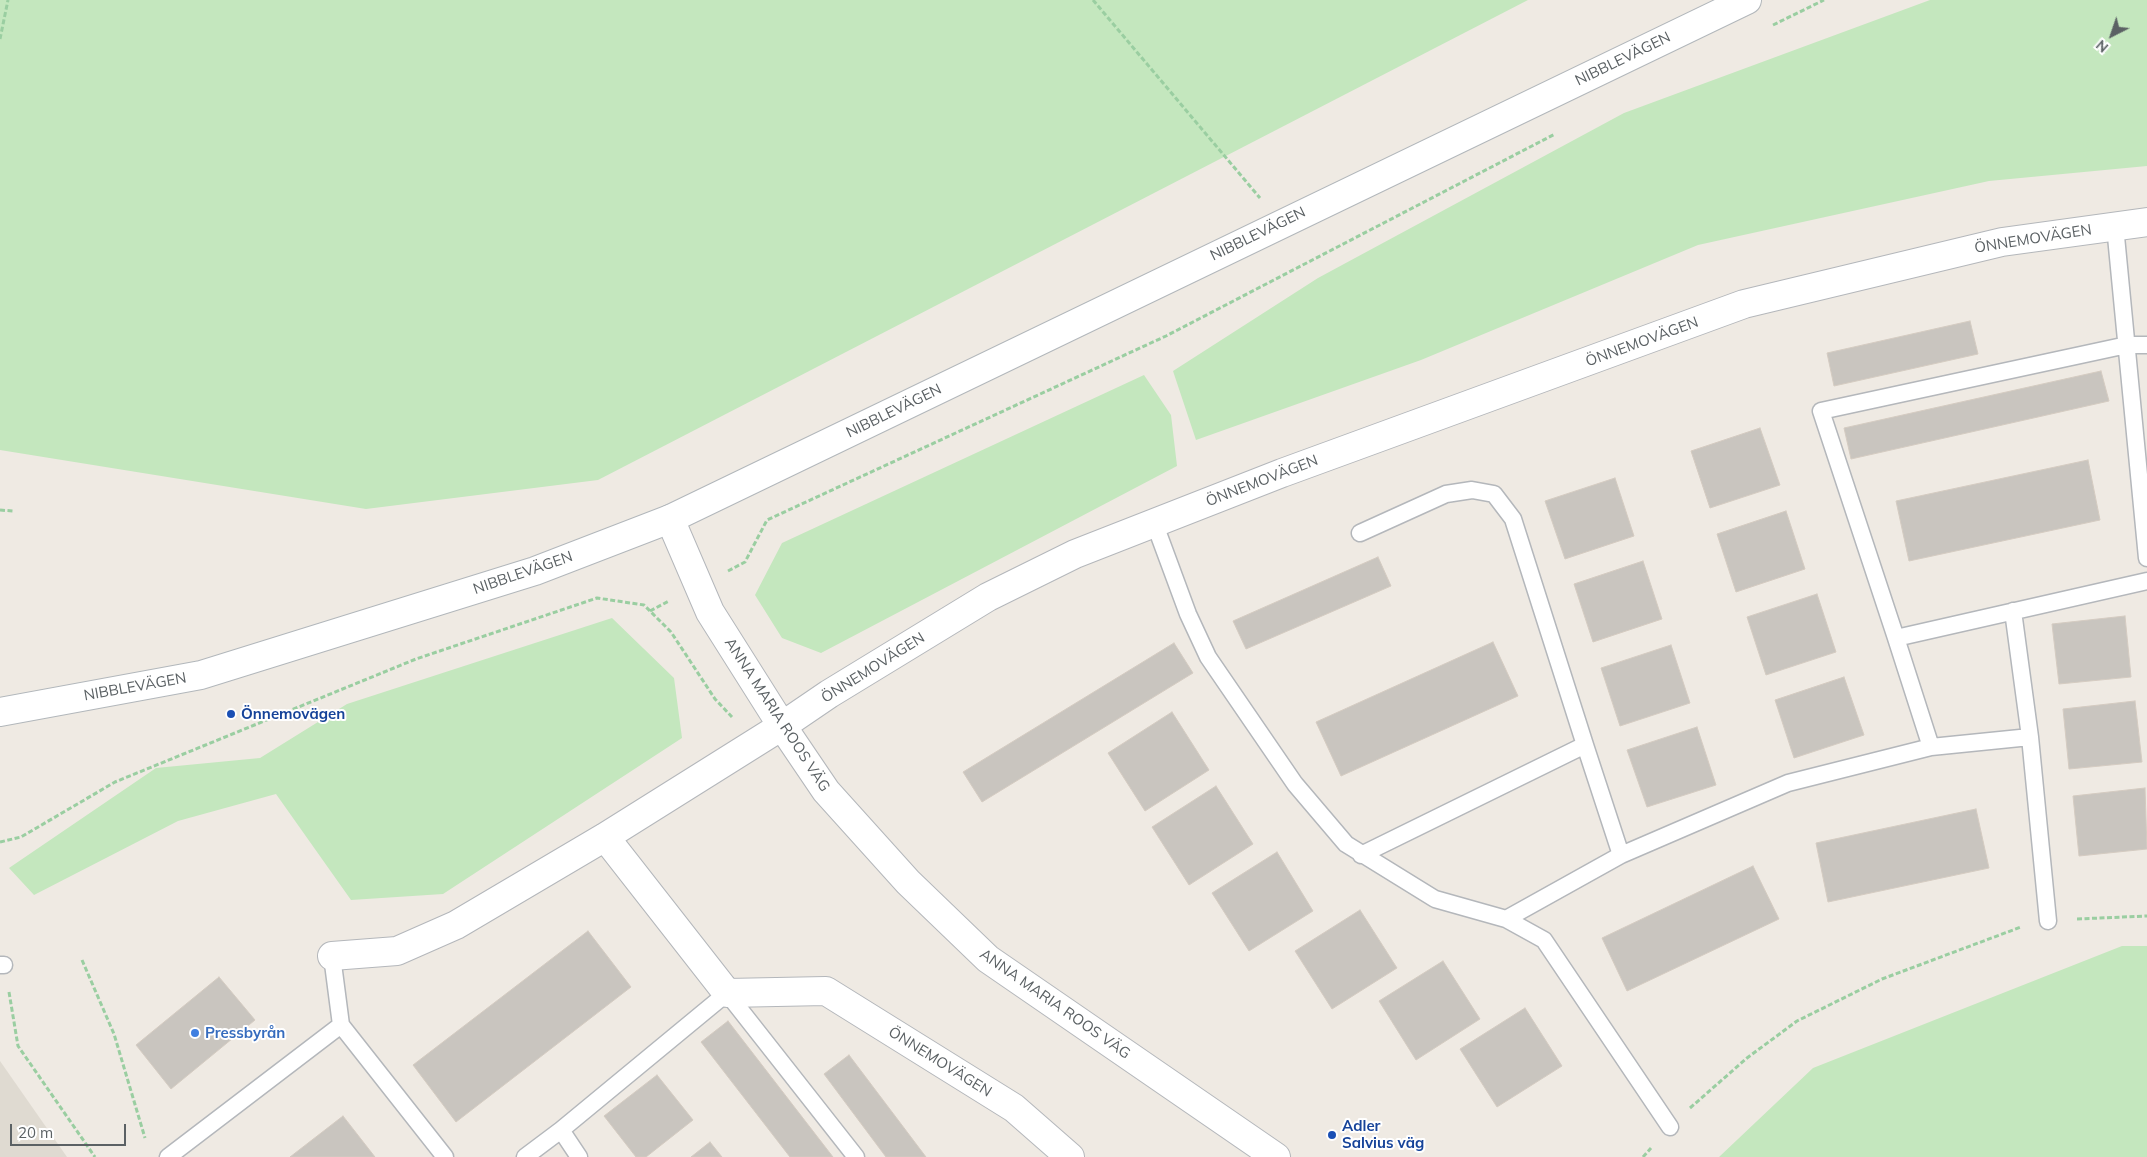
<!DOCTYPE html>
<meta charset="utf-8">
<style>
body{margin:0}
#map{position:relative;width:2147px;height:1157px;overflow:hidden;background:#efeae3;font-family:Mulish,sans-serif}
canvas{display:block}
.north{position:absolute;left:2087px;top:10px;width:50px;height:50px;-webkit-text-stroke:4px #fff;paint-order:stroke;rotate:221deg;font-size:14px;font-weight:700;line-height:20px;text-align:center;color:#5b6164}
.north::after{content:'';display:block;margin:auto;width:18px;height:22px;background:#5b6164;clip-path:polygon(50% 0,100% 100%,50% 72%,0 100%)}
.scale{position:absolute;left:10px;top:1124px;width:116px;height:22px;box-sizing:border-box;border:2px solid #5b6164;border-top:0;padding-left:6px;font-size:15px;line-height:18px;white-space:nowrap;color:#5b6164;-webkit-text-stroke:4px #fff;paint-order:stroke}
</style>
<div id="map">
<canvas width="2147" height="1157"></canvas>
<div class="north">N</div>
<div class="scale">20 m</div>
</div>
<script>
const ctx = document.querySelector('canvas').getContext('2d');
ctx.lineJoin = 'round';
function paint(path, color) { ctx.fillStyle = color; ctx.fill(path, 'evenodd'); }
const shape = rows => new Path2D(rows.map(r => 'M' + r).join(''));
function stroke(path, color, width, dash) { ctx.strokeStyle = color; ctx.lineWidth = width; ctx.lineCap = dash ? 'butt' : 'round'; ctx.setLineDash(dash || []); ctx.stroke(path); }
function label(font, color, halo, rows, align = 'center') {
  ctx.font = font + ' Mulish,sans-serif'; ctx.lineWidth = 4; ctx.setLineDash([]); ctx.textBaseline = 'middle'; ctx.strokeStyle = halo; ctx.fillStyle = color; for (const [text, x, y, turn = 0] of rows) {
    ctx.save(); ctx.translate(x, y); ctx.rotate((+turn || 0) * Math.PI / 180); ctx.textAlign = isNaN(turn) ? turn : align; if (halo) ctx.strokeText(text, 0, 0); ctx.fillText(text, 0, 0); ctx.restore();
  }
}
const education = shape([
 [0,1061,67,1157,0,1157]
]);
const green = shape([
 [0,0,1528,0,598,480,366,509,0,450],
 [1930,0,2147,0,2147,166,1989,181,1698,245,1421,360,1196,440,1173,371,1318,278,1624,113],
 [1144,375,1171,415,1177,466,821,653,782,638,755,595,782,543],
 [612,618,674,678,682,738,443,894,351,900,276,794,178,821,34,895,9,868,156,768,260,758,347,704],
 [2122,946,2147,946,2147,1157,1719,1157,1813,1068]
]);
const building = shape([
 [1970,321,1978,354,1834,386,1827,353,1970,321],
 [2101,371,2109,401,1851,459,1844,428,2101,371],
 [1760,428,1780,485,1710,508,1691,451,1760,428],
 [2088,460,2100,520,1909,561,1896,501,2088,460],
 [1615,478,1634,536,1565,559,1545,501,1615,478],
 [1786,511,1805,569,1736,592,1717,534,1786,511],
 [1378,557,1391,586,1246,649,1233,621,1378,557],
 [1643,561,1662,619,1593,642,1574,584,1643,561],
 [1817,594,1836,652,1766,675,1747,617,1817,594],
 [2125,616,2131,677,2059,684,2052,624,2125,616],
 [1493,642,1518,696,1341,776,1316,722,1493,642],
 [1174,643,1193,673,982,802,963,772,1174,643],
 [1671,645,1690,703,1620,726,1601,668,1671,645],
 [1844,677,1864,735,1794,758,1775,700,1844,677],
 [2135,701,2142,762,2069,769,2063,709,2135,701],
 [1172,712,1209,770,1145,811,1108,753,1172,712],
 [1697,727,1716,785,1647,807,1627,750,1697,727],
 [1216,786,1253,844,1189,885,1152,827,1216,786],
 [2145,788,2147,849,2079,856,2073,796,2145,788],
 [1976,809,1989,868,1828,902,1816,843,1976,809],
 [1277,852,1313,911,1249,951,1212,893,1277,852],
 [1753,866,1779,919,1627,991,1602,938,1753,866],
 [1360,910,1397,968,1332,1009,1295,951,1360,910],
 [588,931,631,987,456,1122,413,1065,588,931],
 [1443,961,1480,1019,1416,1060,1379,1001,1443,961],
 [219,977,255,1020,171,1089,136,1045,219,977],
 [1525,1008,1562,1066,1497,1107,1460,1049,1525,1008],
 [728,1021,833,1157,790,1157,701,1042,728,1021],
 [849,1055,926,1157,886,1157,824,1074,849,1055],
 [657,1075,693,1120,646,1157,636,1157,604,1116,657,1075],
 [343,1116,375,1157,290,1157,343,1116],
 [710,1142,722,1157,691,1157,710,1142]
]);
const path = shape([
 [1093,0,1260,198],
 [1773,25,1824,0],
 [0,39,8,0],
 [0,510,13,511],
 [728,571,745,562,767,520,1166,336,1555,134],
 [650,611,669,601],
 [0,842,21,837,115,782,416,659,597,598,644,605,671,632,715,699,732,717],
 [2077,919,2147,916],
 [82,960,114,1034,145,1138],
 [9,992,18,1046,95,1157],
 [1690,1108,1747,1058,1797,1021,1882,979,2021,927],
 [1643,1157,1651,1148]
]);
const lane = shape([
 [2115,226,2147,558],
 [1154,522,1188,614,1208,657,1295,784,1346,844,1435,899,1506,919,1621,855],
 [1360,533,1446,494,1472,490,1494,494,1513,519,1585,745],
 [1896,638,1821,411,2127,345,2147,345],
 [2030,737,2048,921],
 [1931,747,2030,737,2013,611],
 [1361,855,1585,745,1621,855,1788,783,1931,747,1896,638,2147,581],
 [1506,919,1544,940,1670,1127],
 [0,965,4,965],
 [341,1025,445,1157],
 [561,1130,727,993,856,1157],
 [168,1157,341,1025,332,956],
 [525,1157,561,1130,579,1157]
]);
const street = shape([
 [670,519,710,612,782,726,826,791,908,882,988,959,1276,1157],
 [605,837,727,993,826,991,1014,1108,1070,1157],
 [332,956,397,951,456,925,605,837,782,726,829,694,988,597,1075,554,1282,473,1744,304,2002,242,2147,222]
]);
const secondary = shape([
 [0,712,201,675,535,571,670,519,1747,0]
]);
const markers = [
 [231,714,5,"#1a4fb4"],
 [195,1033,5,"#3f7fe0"],
 [1332,1135,5,"#1a4fb4"]
];
const streetNames = [
 ["NIBBLEVÄGEN",1623,59,-26],
 ["NIBBLEVÄGEN",1258,234,-26],
 ["ÖNNEMOVÄGEN",2033,239,-9],
 ["ÖNNEMOVÄGEN",1642,342,-20],
 ["NIBBLEVÄGEN",894,411,-26],
 ["ÖNNEMOVÄGEN",1262,481,-21],
 ["NIBBLEVÄGEN",523,573,-19],
 ["ÖNNEMOVÄGEN",873,668,-32],
 ["NIBBLEVÄGEN",135,687,-10],
 ["ANNA MARIA ROOS VÄG",777,715,57],
 ["ANNA MARIA ROOS VÄG",1055,1004,35],
 ["ÖNNEMOVÄGEN",940,1062,32]
];
const transitNames = [
 ["Önnemovägen",241,714],
 ["Adler",1342,1126],
 ["Salvius väg",1342,1143]
];
const shopNames = [
 ["Pressbyrån",205,1033]
];
paint(education, '#dfdad1');
paint(green, '#c4e7be');
paint(building, '#c9c5bf');
stroke(building, '#d4cbc1', 1);
stroke(lane, '#b4b7bb', 19);
stroke(street, '#b4b7bb', 30);
stroke(secondary, '#b2b7bb', 30);
stroke(path, '#9acea1', 3, [5, 2.5]);
stroke(lane, '#fff', 16);
stroke(street, '#fff', 28);
stroke(secondary, '#fff', 28);
for (const [x, y, r, color] of markers) { const dot = new Path2D(); dot.arc(x, y, r, 0, 2 * Math.PI); ctx.fillStyle = color; ctx.fill(dot); stroke(dot, '#fff', 2); }
label('15px', '#5b6164', '#fff', streetNames);
label('bold 15px', '#164399', '#fff', transitNames, 'left');
label('bold 15px', '#366cbe', '#fff', shopNames, 'left');
</script>
